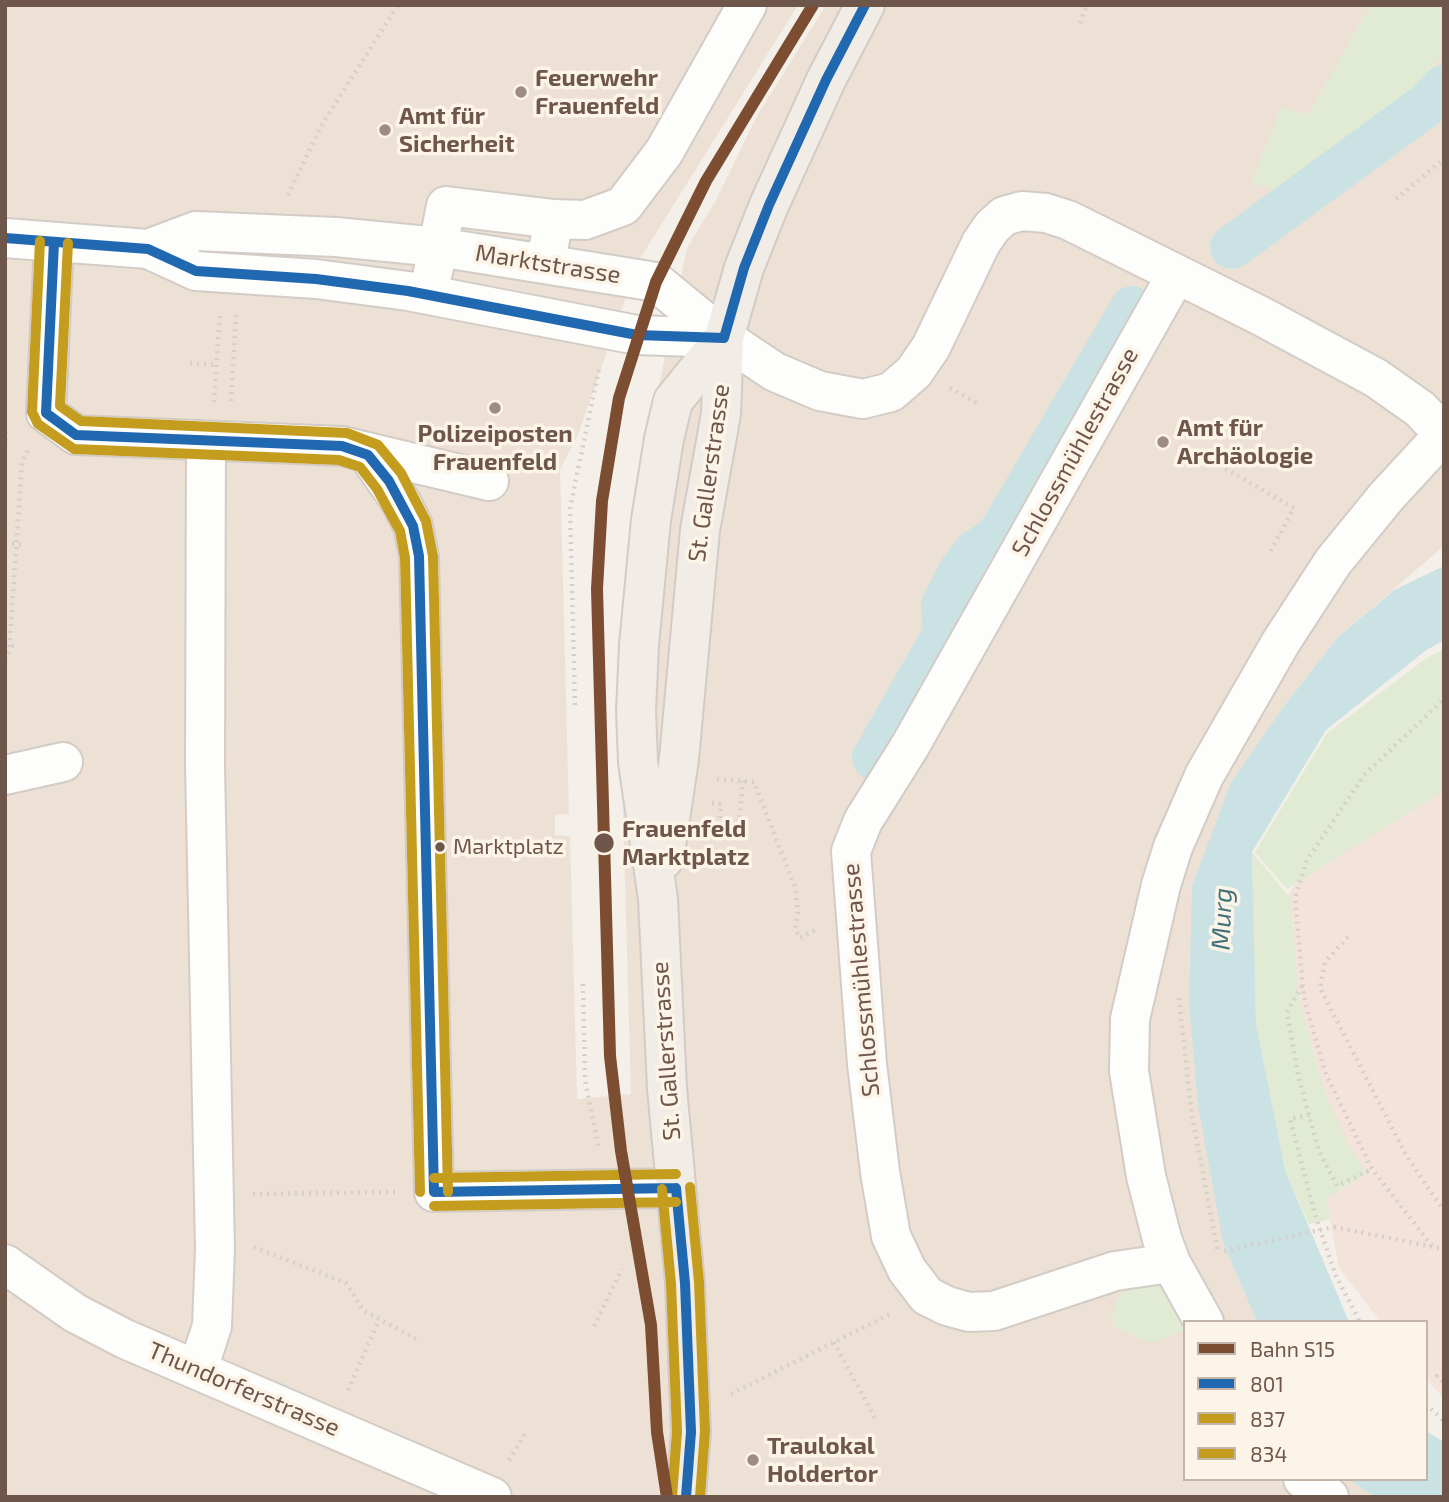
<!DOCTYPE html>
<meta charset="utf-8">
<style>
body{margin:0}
#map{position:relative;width:1449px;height:1502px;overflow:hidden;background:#f4efe8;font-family:"Exo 2",sans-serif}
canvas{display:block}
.frame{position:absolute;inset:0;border:7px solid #6f564b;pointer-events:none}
.legend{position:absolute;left:1183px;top:1320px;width:245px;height:161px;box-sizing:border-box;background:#fdf4e8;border:2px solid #c4b5a9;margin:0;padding:9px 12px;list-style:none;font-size:21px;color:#6f564b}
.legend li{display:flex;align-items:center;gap:14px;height:35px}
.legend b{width:35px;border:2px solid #c4b5a9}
</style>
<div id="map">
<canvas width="1449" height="1502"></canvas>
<div class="frame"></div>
<ul class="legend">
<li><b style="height:9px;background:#7d4d31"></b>Bahn S15</li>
<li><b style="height:9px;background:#2069b0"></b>801</li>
<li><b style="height:9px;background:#c59d1e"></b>837</li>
<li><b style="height:9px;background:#c59d1e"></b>834</li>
</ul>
</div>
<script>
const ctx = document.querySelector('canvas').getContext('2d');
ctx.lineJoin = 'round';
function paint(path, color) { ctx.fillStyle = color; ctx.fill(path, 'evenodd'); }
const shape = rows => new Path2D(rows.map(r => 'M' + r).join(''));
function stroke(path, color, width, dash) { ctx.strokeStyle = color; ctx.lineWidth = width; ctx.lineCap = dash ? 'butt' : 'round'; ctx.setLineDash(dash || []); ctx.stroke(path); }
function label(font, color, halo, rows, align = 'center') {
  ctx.font = font + ' "Exo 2",sans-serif'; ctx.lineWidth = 7; ctx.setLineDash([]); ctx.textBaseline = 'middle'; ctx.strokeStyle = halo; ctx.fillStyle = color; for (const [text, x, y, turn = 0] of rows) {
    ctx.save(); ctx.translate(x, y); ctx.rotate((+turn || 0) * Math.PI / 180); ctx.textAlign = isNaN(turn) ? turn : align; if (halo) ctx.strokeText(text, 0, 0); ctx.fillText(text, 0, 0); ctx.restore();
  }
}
const residential = shape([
 [5,5,798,5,638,262,578,435,560,469,569,814,555,815,555,835,570,836,577,1099,631,1094,620,706,649,436,687,248,716,200,757,116,826,5,1444,5,1444,546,1338,637,1281,710,1231,782,1223,1242,1257,1322,1185,1322,1185,1479,1349,1479,1374,1497,5,1497]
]);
const commercial = shape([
 [1444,702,1444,1398,1426,1379,1426,1322,1381,1322,1339,1268,1319,1159,1285,900,1358,785]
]);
const green = shape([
 [1370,5,1444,5,1444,53,1381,130,1287,193,1251,183,1281,107,1308,115],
 [1444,649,1444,791,1287,889,1255,852,1327,733,1428,657],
 [1252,852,1291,899,1299,999,1323,1087,1347,1142,1367,1174,1327,1198,1331,1219,1309,1224,1285,1170,1256,1024],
 [1146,1282,1159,1286,1169,1294,1185,1330,1150,1343,1113,1326,1112,1317,1116,1302,1124,1291]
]);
const water = shape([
 [1444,566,1444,640,1425,651,1326,730,1252,852,1256,1024,1285,1170,1349,1322,1257,1322,1223,1242,1198,1106,1189,1003,1192,886,1231,782,1281,710,1338,637,1394,590],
 [1426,1431,1444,1442,1444,1497,1374,1497,1349,1479,1426,1479]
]);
const canal = shape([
 [1232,247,1425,106,1444,87],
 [983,572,999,535,1132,308],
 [874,758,945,633,943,605,959,573,975,552,992,541]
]);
const path = shape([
 [1080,23,1087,5],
 [288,195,321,126,398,5],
 [1396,199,1444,159],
 [190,363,217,365],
 [950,388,977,403],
 [231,401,236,315],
 [214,402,220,313],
 [5,448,6,428],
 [1213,462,1294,508,1269,554],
 [5,543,24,545],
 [5,645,16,646],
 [5,660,9,652,22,462,29,448],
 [575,705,570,508,599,369],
 [717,779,754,782,795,887,798,912,795,929,800,938,815,930],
 [712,803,721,804,720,820,739,822,743,781],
 [1348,937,1325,962,1320,988,1406,1155,1444,1211],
 [583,984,585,1080,599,1150],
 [1302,986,1287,1012,1298,1075,1319,1151,1337,1186,1372,1169],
 [1179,998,1192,1116,1218,1253],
 [1309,1115,1290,1119,1316,1218,1336,1276,1360,1322],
 [253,1194,395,1192],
 [1334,1227,1444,1249],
 [1432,1246,1372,1169,1325,1072,1304,998,1295,898,1307,860,1365,774,1444,699],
 [254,1247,346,1283,363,1310,416,1339],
 [594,1326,622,1269],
 [834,1342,876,1420],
 [1444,1372,1437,1376,1444,1383],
 [348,1390,379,1320],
 [731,1394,892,1313],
 [1426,1404,1444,1421],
 [509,1460,525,1434]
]);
const minor = shape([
 [554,219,585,220,623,206,664,152,747,5],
 [5,238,148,249,196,271,316,279,408,291,637,335,724,338],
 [54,242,46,413,76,435,342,446,489,481],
 [148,249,196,231,336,237,438,247,656,282,724,338,775,372,820,391,863,399,891,392,914,372,931,347,981,243,992,227,1004,216,1022,211,1046,213,1068,220,1261,316,1376,378,1420,409,1444,434],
 [433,272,446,206,554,219,549,245],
 [368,455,401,502,413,526,419,556,434,1192,676,1188],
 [5,775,63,762],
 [1171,1263,1115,1271,994,1311,969,1312,947,1306,927,1296,907,1270,891,1236,880,1172,867,1064,851,851,863,821,910,746,1176,275],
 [5,1264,75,1313,125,1339,492,1497],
 [1204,1322,1171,1263,1162,1239,1146,1176,1129,1071,1130,1019,1161,885,1173,847,1204,776,1281,642,1333,562,1386,497,1444,434],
 [198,1369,212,1326,215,1249,205,766,206,442],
 [1303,1479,1329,1497]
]);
const major = shape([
 [664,859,679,759,700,530,721,414,724,338,744,268,769,205,826,80,865,5],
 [686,1497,691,1432,685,1283,667,1088,658,899,638,762,636,711,639,645,651,520,664,439,673,401,724,338]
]);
const pathBridge = shape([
 [1224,1251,1334,1227]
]);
const bus1 = shape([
 [5,238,148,249,196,271,316,279,408,291,637,335,724,338,744,268,769,205,826,80,865,5],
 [54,242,46,413,76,435,342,446,368,455,389,481,413,526,419,556,434,1192],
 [676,1188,685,1283,691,1432,686,1497],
 [434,1192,676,1188]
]);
const bus2 = shape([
 [40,241,32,412,38,424,74,449,339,460,360,467,377,489,400,531,405,558,420,1192],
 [662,1189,671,1284,677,1432,672,1496],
 [434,1206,676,1202]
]);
const bus3 = shape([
 [68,243,60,406,81,421,347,433,378,445,401,473,426,521,433,556,448,1192],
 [434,1178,676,1174],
 [690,1187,699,1282,705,1431,700,1497]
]);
const rail1 = shape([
 [667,1497,657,1432,651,1325,621,1151,610,1056,597,589,602,501,619,398,656,282,706,181,813,5]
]);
const markers = [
 [521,92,7,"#9e8c82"],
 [385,130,7,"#9e8c82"],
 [495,408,7,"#9e8c82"],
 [1163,442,7,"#9e8c82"],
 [604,843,11,"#6f564b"],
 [440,847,6,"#6f564b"],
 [753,1460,7,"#9e8c82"]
];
const busNames = [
 ["Marktplatz",453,847]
];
const poiNames = [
 ["Feuerwehr",535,78],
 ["Frauenfeld",535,106],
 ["Amt für",399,116],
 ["Sicherheit",399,144],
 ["Amt für",1177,428],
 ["Archäologie",1177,456],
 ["Polizeiposten",495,434,"center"],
 ["Frauenfeld",495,462,"center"],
 ["Traulokal",767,1446],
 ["Holdertor",767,1474]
];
const streetNames = [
 ["Marktstrasse",548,264,9],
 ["Schlossmühlestrasse",1075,452,-61],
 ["St. Gallerstrasse",709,473,-82],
 ["Schlossmühlestrasse",861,980,-95],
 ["St. Gallerstrasse",666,1051,-94],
 ["Thundorferstrasse",244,1389,23]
];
const stopNames = [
 ["Frauenfeld",622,829],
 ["Marktplatz",622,857]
];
const waterNames = [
 ["Murg",1222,919,-88]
];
paint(residential, '#ede1d5');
paint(commercial, '#f4e3db');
paint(green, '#e1ead3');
paint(water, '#cae2e4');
stroke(canal, '#cae2e4', 44);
stroke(minor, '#d3ccc6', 42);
stroke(major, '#d3cbc5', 42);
stroke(path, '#d6ceca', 4.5, [2, 5]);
stroke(minor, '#fdfdfc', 38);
stroke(major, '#f1ece5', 38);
stroke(pathBridge, '#d6ceca', 4.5, [2, 5]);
stroke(bus1, '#2069b0', 10);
stroke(bus2, '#c59d1e', 10);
stroke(bus3, '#c59d1e', 10);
stroke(rail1, '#7d4d31', 12);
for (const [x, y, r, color] of markers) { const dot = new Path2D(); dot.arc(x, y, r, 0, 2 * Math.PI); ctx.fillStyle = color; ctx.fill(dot); stroke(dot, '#fdf4e8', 2.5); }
label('22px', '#6f564b', '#fdf4e8', busNames, 'left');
label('bold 24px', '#6f564b', '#fdf4e8', poiNames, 'left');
label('24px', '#6f564b', '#fdf4e8', streetNames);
label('bold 24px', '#6f564b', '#fdf4e8', stopNames, 'left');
label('italic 26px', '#43747b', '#fdf4e8', waterNames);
</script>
